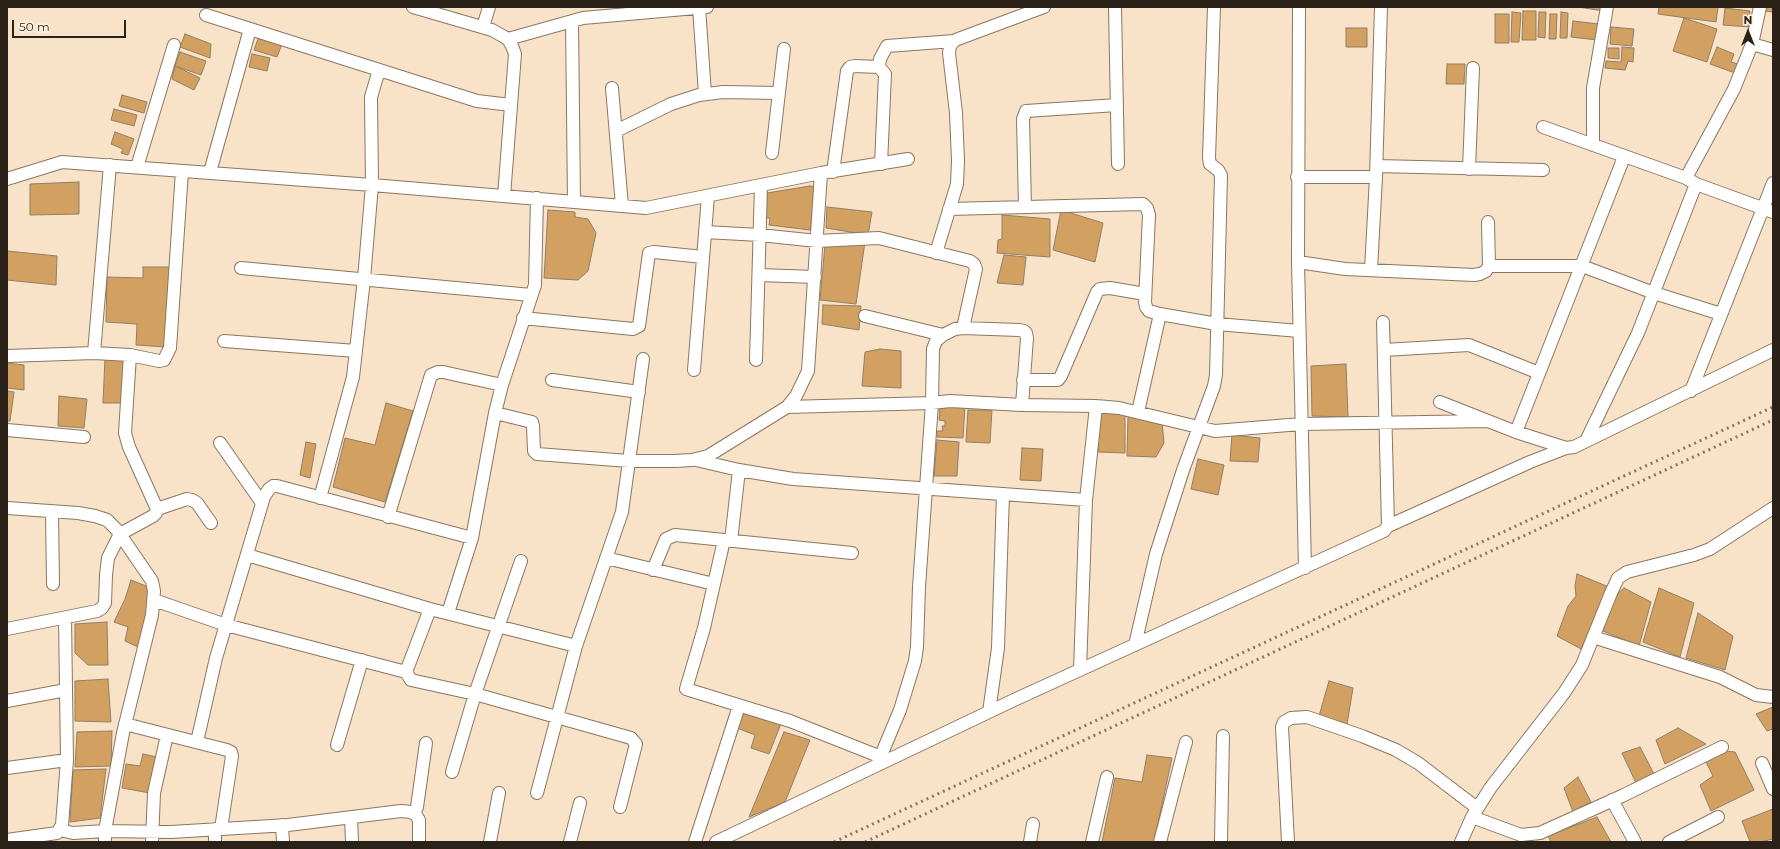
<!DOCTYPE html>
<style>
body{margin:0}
#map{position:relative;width:1780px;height:849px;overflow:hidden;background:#f8e2c8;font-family:Montserrat,sans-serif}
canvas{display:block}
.frame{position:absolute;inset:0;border:8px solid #2a2218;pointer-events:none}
.north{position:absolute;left:1728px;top:12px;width:40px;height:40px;-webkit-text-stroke:3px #fef1e1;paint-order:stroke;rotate:0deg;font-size:11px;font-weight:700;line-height:16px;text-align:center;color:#2a2218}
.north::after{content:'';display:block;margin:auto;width:14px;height:18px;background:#2a2218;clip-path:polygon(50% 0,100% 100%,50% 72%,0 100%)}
.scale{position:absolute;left:12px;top:20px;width:114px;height:18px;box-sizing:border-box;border:2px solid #2a2218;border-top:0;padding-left:5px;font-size:12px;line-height:14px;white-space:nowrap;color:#2a2218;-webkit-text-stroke:3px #fef1e1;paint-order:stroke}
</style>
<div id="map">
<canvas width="1780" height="849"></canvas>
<div class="frame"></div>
<div class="north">N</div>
<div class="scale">50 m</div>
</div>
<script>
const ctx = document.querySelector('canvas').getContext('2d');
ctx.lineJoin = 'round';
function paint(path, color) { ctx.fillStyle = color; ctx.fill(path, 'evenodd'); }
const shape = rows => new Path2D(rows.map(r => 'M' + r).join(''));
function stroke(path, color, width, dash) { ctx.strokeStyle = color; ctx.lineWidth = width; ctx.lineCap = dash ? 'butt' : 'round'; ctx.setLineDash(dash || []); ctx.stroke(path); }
const building = shape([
 [1578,7,1604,7,1604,11,1578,7],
 [1659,7,1718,7,1716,22,1658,14,1659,7],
 [1764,7,1773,7,1773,12,1764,11,1764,7],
 [1725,8,1750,11,1749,27,1723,25,1725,8],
 [1523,11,1536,11,1536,40,1522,40,1523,11],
 [1512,12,1521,13,1519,42,1511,42,1512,12],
 [1539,12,1546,12,1545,38,1538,37,1539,12],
 [1561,12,1568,13,1567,38,1560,38,1561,12],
 [1495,14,1509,14,1509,43,1495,43,1495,14],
 [1550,14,1557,14,1556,39,1549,39,1550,14],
 [1684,18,1717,29,1707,62,1673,51,1684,18],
 [1573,21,1599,24,1597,40,1571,37,1573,21],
 [1611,27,1634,29,1632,46,1610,44,1611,27],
 [1346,28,1367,28,1367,47,1346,47,1346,28],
 [185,34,211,44,210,58,180,47,185,34],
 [259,36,282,44,277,57,254,50,259,36],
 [1622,47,1634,48,1633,62,1628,61,1625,70,1605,68,1606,61,1621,62,1622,47],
 [1717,47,1734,54,1731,62,1738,64,1735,73,1710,64,1717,47],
 [1608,48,1619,48,1619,59,1608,58,1608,48],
 [180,52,206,61,201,75,175,66,180,52],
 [252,54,270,58,267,71,249,67,252,54],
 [1447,64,1465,64,1464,84,1446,84,1447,64],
 [175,66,200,78,194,90,172,79,175,66],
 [122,95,147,102,144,113,119,106,122,95],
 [114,109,137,115,134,126,111,120,114,109],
 [115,132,134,139,128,155,121,153,123,149,111,144,115,132],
 [79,182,79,214,30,215,30,184,79,182],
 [810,186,817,187,810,230,769,225,770,218,766,218,767,193,810,186],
 [827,207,872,212,868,235,826,228,827,207],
 [548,210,575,212,575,217,588,219,596,233,588,271,578,280,544,278,548,210],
 [1061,210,1103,223,1095,262,1053,250,1061,210],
 [1002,215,1050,219,1050,257,997,253,998,240,1002,239,1002,215],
 [865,242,856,304,820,300,825,245,865,242],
 [7,251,57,256,56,285,7,280,7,251],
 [1004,255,1026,257,1023,285,997,283,1004,255],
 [143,267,173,267,165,347,136,345,137,324,106,322,107,277,143,278,143,267],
 [823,305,861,306,859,330,822,324,823,305],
 [880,349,901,351,901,388,862,386,865,352,880,349],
 [105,358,125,358,124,403,103,403,105,358],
 [7,363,24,365,24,390,7,388,7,363],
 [1346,364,1348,417,1312,416,1311,366,1346,364],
 [7,391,14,392,10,421,7,421,7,391],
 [59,396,87,399,84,428,58,426,59,396],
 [386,403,413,411,385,502,333,487,345,438,375,445,386,403],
 [965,406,963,438,937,437,937,431,943,431,942,426,945,426,945,421,939,420,940,407,965,406],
 [968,410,992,410,990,443,966,442,968,410],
 [1100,412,1125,414,1125,453,1098,452,1100,412],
 [1128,416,1153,419,1162,422,1164,443,1156,457,1127,456,1128,416],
 [1232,435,1260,438,1258,462,1230,461,1232,435],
 [937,440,959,442,957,476,934,476,937,440],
 [306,442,316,444,310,478,300,475,306,442],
 [1022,448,1043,449,1041,481,1020,480,1022,448],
 [1198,459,1224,465,1218,495,1191,489,1198,459],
 [1577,574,1609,587,1581,649,1557,636,1568,606,1576,596,1575,586,1577,574],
 [131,580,151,588,140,648,125,641,128,627,114,622,125,599,131,580],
 [1624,588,1651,602,1639,646,1603,631,1612,599,1624,588],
 [1659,588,1694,603,1680,657,1643,642,1659,588],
 [1698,613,1733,636,1725,670,1686,658,1698,613],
 [107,622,108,665,88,665,75,653,75,624,107,622],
 [108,679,111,722,75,721,75,681,108,679],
 [1329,681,1353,688,1347,724,1319,716,1329,681],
 [1773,707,1773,729,1767,731,1756,714,1773,707],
 [743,710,782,721,769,754,751,748,755,735,737,728,743,710],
 [1678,728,1706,744,1665,764,1656,740,1678,728],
 [112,731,111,766,75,767,77,732,112,731],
 [784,732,810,740,785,802,749,817,784,732],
 [1640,747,1654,774,1636,783,1622,753,1640,747],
 [1726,751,1735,752,1754,790,1711,811,1700,785,1713,776,1705,760,1726,751],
 [143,754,157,757,150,793,122,788,126,764,140,766,143,754],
 [1147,755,1172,758,1154,842,1102,842,1115,778,1142,782,1147,755],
 [106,769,100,818,70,822,73,770,106,769],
 [1578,777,1591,802,1573,812,1564,788,1578,777],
 [1773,809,1773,839,1760,842,1750,842,1742,821,1773,809],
 [1597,817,1611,842,1551,842,1548,836,1597,817]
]);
const minor = shape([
 [413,7,492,30,508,39,512,46,515,54,504,196],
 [699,7,705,94],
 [1115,7,1118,164],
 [1299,7,1298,262,1305,568],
 [206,15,477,101,511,105],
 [572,21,574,202],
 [483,27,489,7],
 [508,39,583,18,707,7],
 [1752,44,1773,50],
 [879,67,880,59,887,46,954,41],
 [612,88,622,206],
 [1543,127,1686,178,1696,184,1773,212],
 [616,131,671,104,699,95,723,92,779,93],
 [1593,145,1593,88,1607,7],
 [772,153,784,49],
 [1377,166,1543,170],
 [137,167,174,45],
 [1469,169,1473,68],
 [210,172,250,29],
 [833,172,847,71,850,67,855,66,879,67,885,74,881,164],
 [1297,177,1376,177],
 [1686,178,1734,89,1752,44,1760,7],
 [7,179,62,162,372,185,646,208,821,173,908,159],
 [1025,207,1023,119,1026,111,1117,105],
 [949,209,1143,204,1147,208,1149,215,1145,302,1146,307,1149,311,1160,314,1217,324,1299,331],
 [705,232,760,235,817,241,879,238,970,261,974,264,976,269,963,328],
 [936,253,957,184,958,161,956,113,949,53,950,46,954,41,958,39,1044,7],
 [1298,262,1345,269,1474,275,1480,274,1486,271,1489,266,1488,222],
 [1489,266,1582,266,1654,293,1721,314],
 [241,268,531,295],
 [1371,270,1376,177,1381,7],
 [759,275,815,277],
 [865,316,943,335],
 [523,318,633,329,639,326,649,253,654,252,703,257],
 [224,341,356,351],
 [1384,350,1469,345,1539,373],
 [94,353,110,165],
 [7,356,94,353,130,355,159,361,164,360,170,348,182,171],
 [756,360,761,185],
 [694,370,708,196],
 [552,380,639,392],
 [1023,380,1058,380,1061,376,1097,292,1100,289,1110,288,1145,294],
 [1691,391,1773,183],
 [1440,402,1516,432,1566,448,1574,447,1773,350],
 [787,407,932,403,950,401,1022,405,1096,406,1119,408,1215,431,1301,424,1488,421],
 [1138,412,1160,314],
 [495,413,532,422,533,426,534,451,537,454,629,461,674,461,692,460,708,456,787,407,796,396,808,371,821,173],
 [7,430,84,437],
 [1516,432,1624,157],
 [1586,441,1638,333,1696,184],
 [220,443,262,503],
 [696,460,739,470,793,479,1086,500],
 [320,498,353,377,364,279,372,185,371,97,379,70],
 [7,508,78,513,95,516,107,520,117,530,152,581,154,591,152,615,123,733,105,831,105,842],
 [157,509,187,499,192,500,197,503,211,523],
 [52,511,53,584],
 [388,517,431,375,438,372,443,372,502,385],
 [1388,526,1530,462,1566,448],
 [724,540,704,628,686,689,790,721,881,757],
 [731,541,739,470],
 [247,555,430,609,576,646],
 [606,558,714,584],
 [653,570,666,539,675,535,852,553],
 [154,600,226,625,406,672,411,680,475,694,631,738,636,744,620,807],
 [448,613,472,538,495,413,502,385,535,285,537,198],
 [7,629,97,611,102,608,105,603,106,575,108,558,120,534,153,516,156,513,157,509,129,447,125,433,130,355],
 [1593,637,1720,677,1756,695,1773,697],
 [1135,645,1156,554,1183,470,1214,386,1216,375,1221,175,1218,170,1210,164,1209,158,1214,7],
 [1080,670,1086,500,1096,406],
 [406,672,430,609],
 [7,701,66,690],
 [989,712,998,648,1003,494],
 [125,724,227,750,231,752,232,756,221,829],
 [197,742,216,658,264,497,269,489,273,486,277,486,472,538],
 [337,745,362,660],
 [1762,763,1773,789],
 [877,765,900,710,915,661,917,647,919,587,932,403,933,349,936,341,943,335,955,329,963,328,1019,330,1024,331,1026,333,1027,338,1022,405],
 [7,768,67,760],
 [452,772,475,694,521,561],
 [537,793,576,646,622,512,643,359],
 [1612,800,1635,842],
 [414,814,417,807,426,743],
 [351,817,352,842],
 [1472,817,1521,835,1540,833,1622,796,1722,747],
 [282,825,283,842],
 [215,829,215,842],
 [60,830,73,833,105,831,171,832,288,825,401,811,411,812,416,815,419,820,419,842],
 [7,840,57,833,62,825,67,760,65,618],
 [152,842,154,793,167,735],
 [490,842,499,793],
 [570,842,580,803],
 [695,842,739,706],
 [716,842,1014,700,1384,531,1388,526,1383,322],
 [1030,842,1033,824],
 [1092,842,1107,777],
 [1160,842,1186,742],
 [1221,842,1223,736],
 [1288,842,1282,727,1284,722,1291,718,1307,717,1362,736,1396,750,1418,763,1477,808],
 [1461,842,1472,817,1491,787,1564,693,1582,665,1611,593,1618,578,1627,572,1694,555,1710,549,1773,508],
 [1669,842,1718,817]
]);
const rail = shape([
 [834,842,1773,407],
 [865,842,1773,420]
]);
paint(building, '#d2a161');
stroke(building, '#917e66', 1);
stroke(minor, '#8a7760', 14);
stroke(minor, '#fff', 12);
stroke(rail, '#877968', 3, [2, 4]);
</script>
